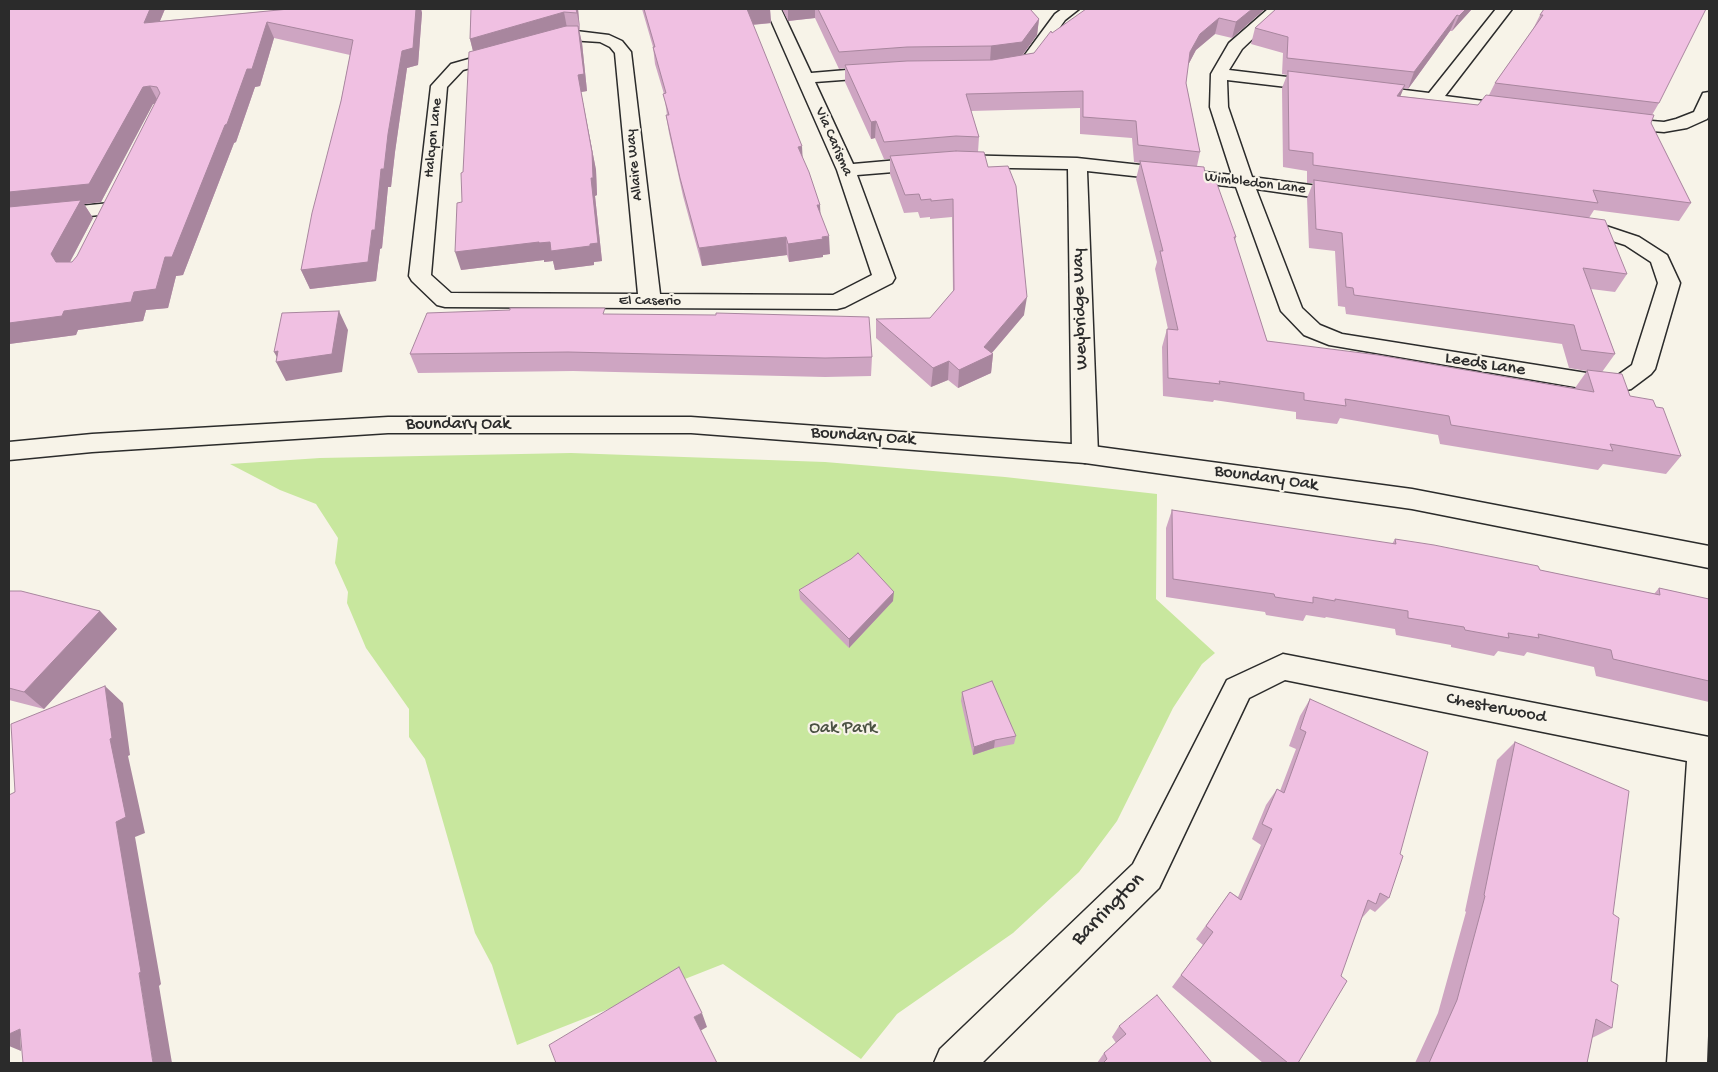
<!DOCTYPE html>
<style>
body{margin:0}
#map{position:relative;width:1718px;height:1072px;overflow:hidden;background:#f7f3e8;font-family:"Gochi Hand",sans-serif}
canvas{display:block}
.frame{position:absolute;inset:0;border:10px solid #2b2b2b;pointer-events:none}
</style>
<div id="map">
<canvas width="1718" height="1072"></canvas>
<div class="frame"></div>
</div>
<script>
const ctx = document.querySelector('canvas').getContext('2d');
ctx.lineJoin = 'round';
function paint(path, color) { ctx.fillStyle = color; ctx.fill(path, 'evenodd'); }
const shape = rows => new Path2D(rows.map(r => 'M' + r).join(''));
function stroke(path, color, width, dash) { ctx.strokeStyle = color; ctx.lineWidth = width; ctx.lineCap = dash ? 'butt' : 'round'; ctx.setLineDash(dash || []); ctx.stroke(path); }
function label(font, color, halo, rows, align = 'center') {
  ctx.font = font + ' "Gochi Hand",sans-serif'; ctx.lineWidth = 4.5; ctx.setLineDash([]); ctx.textBaseline = 'middle'; ctx.strokeStyle = halo; ctx.fillStyle = color; for (const [text, x, y, turn = 0] of rows) {
    ctx.save(); ctx.translate(x, y); ctx.rotate((+turn || 0) * Math.PI / 180); ctx.textAlign = isNaN(turn) ? turn : align; if (halo) ctx.strokeText(text, 0, 0); ctx.fillText(text, 0, 0); ctx.restore();
  }
}
const green = shape([
 [571,453,825,462,1005,477,1157,494,1156,599,1215,653,1202,664,1173,708,1117,821,1079,872,1013,933,897,1014,861,1059,723,964,517,1045,492,965,475,933,425,759,409,737,409,709,366,648,347,603,348,592,335,563,338,538,316,504,280,490,230,464,320,458]
]);
const minor = shape([
 [766,9,781,9,811,73,882,67,888,68,890,72,888,76,882,77,815,82,853,164,955,155,1077,158,1232,175,1210,107,1211,74,1229,43,1268,9,1284,9,1242,49,1229,70,1321,81,1327,82,1329,86,1327,90,1321,91,1227,80,1228,107,1252,177,1347,190,1354,192,1357,196,1354,200,1347,202,1256,189,1302,308,1320,325,1342,334,1593,374,1618,375,1632,365,1658,283,1651,262,1625,245,1600,237,1566,231,1563,227,1566,223,1573,221,1603,225,1639,237,1667,255,1680,283,1655,369,1651,374,1631,389,1623,391,1593,390,1329,345,1304,335,1281,311,1236,187,1087,171,1098,454,1094,460,1085,463,1076,460,1072,454,1068,169,955,167,857,175,895,278,892,283,845,307,837,309,445,307,437,305,412,281,409,276,431,86,451,64,504,49,510,51,512,54,510,57,463,70,447,87,431,275,451,293,638,294,615,53,610,47,600,42,569,40,543,47,537,45,535,42,537,39,568,30,609,35,622,41,631,52,660,294,833,295,872,275,837,170,766,9],
 [1062,9,1079,9,1065,20,1032,67,1010,71,1004,69,1002,66,1004,63,1021,60,1055,14,1062,9],
 [1496,9,1512,9,1445,96,1515,105,1521,106,1524,110,1521,114,1515,115,1364,95,1358,94,1355,90,1358,86,1364,85,1429,93,1496,9],
 [1709,92,1709,116,1707,119,1687,128,1664,132,1615,128,1609,127,1606,123,1609,119,1615,118,1664,122,1676,119,1694,112,1703,93,1709,92],
 [110,203,117,205,120,209,117,213,9,225,9,213,110,203],
 [1283,654,1709,737,1709,1009,1707,1063,1667,1063,1687,761,1285,680,1249,698,1159,888,982,1063,934,1063,940,1049,1133,864,1227,680,1283,654]
]);
const tertiary = shape([
 [388,417,691,417,1085,445,1412,489,1709,546,1709,568,1412,509,1085,463,691,433,388,433,92,452,9,460,9,442,92,434,388,417]
]);
const wall = shape([
 [9,9,165,9,160,21,289,9,421,9,422,13,418,65,407,68,395,152,391,187,388,187,382,248,380,249,376,281,310,289,301,270,341,101,350,55,274,38,260,86,255,87,236,142,234,143,183,275,176,276,168,308,146,310,143,321,78,330,76,335,9,344],
 [153,104,155,104,77,256,72,262,70,262,93,218,84,204,101,202],
 [471,9,578,9,580,30,579,29,582,43,587,91,581,92,596,170,597,195,595,196,602,261,594,262,594,265,555,270,553,261,544,262,544,260,461,270,462,202,463,172,473,51,470,39],
 [642,9,770,9,771,23,753,25,820,205,820,213,830,254,823,255,823,257,789,262,787,255,702,266,683,196,669,133,666,115,667,115,664,94,655,64,653,47],
 [782,9,1030,9,1039,19,1037,35,1023,55,1034,53,1052,33,1265,9,1232,38,1215,34,1196,50,1188,65,1186,83,1200,152,1197,166,1206,181,1236,237,1235,241,1267,341,1575,388,1587,371,1569,368,1562,344,1346,314,1345,307,1338,306,1335,251,1309,248,1307,198,1313,183,1307,183,1307,171,1283,167,1282,88,1287,75,1282,74,1283,53,1251,44,1255,28,1276,9,1472,9,1452,31,1450,31,1408,89,1403,88,1400,96,1478,105,1489,95,1495,83,1533,29,1540,15,1544,9,1659,103,1652,115,1651,123,1691,203,1679,221,1594,210,1589,218,1627,274,1615,292,1591,289,1615,354,1602,372,1630,396,1656,407,1681,456,1666,474,1603,464,1598,470,1440,444,1438,435,1340,418,1337,424,1296,419,1296,412,1214,400,1213,402,1163,396,1162,347,1167,329,1168,329,1155,269,1157,262,1136,179,1140,163,1134,162,1132,138,1080,134,1080,108,971,111,979,137,978,152,1024,315,992,353,993,354,991,373,958,388,948,380,931,387,876,338,876,319,930,318,953,292,952,217,930,219,930,217,920,218,918,212,904,213,890,174,890,159,884,159,875,138,871,139,845,82,845,68,839,69,815,18,788,21],
 [606,314,872,357,871,376,825,377,573,371,418,373,410,354],
 [1172,510,1392,544,1395,539,1540,570,1654,594,1659,588,1709,599,1709,702,1596,676,1594,667,1527,652,1524,656,1498,651,1494,656,1451,647,1451,645,1396,635,1395,629,1326,617,1325,618,1306,615,1303,621,1266,615,1265,612,1166,597,1166,528],
 [799,590,893,601,849,648,800,599],
 [9,591,100,611,117,629,44,709,9,700],
 [962,692,1016,736,1014,744,994,748,973,755,961,701],
 [1310,699,1389,898,1375,912,1370,909,1362,918,1298,1063,1263,1063,1172,987,1203,945,1196,939,1230,892,1238,897,1261,845,1252,839,1266,805,1277,789,1280,791,1296,749,1289,746,1300,716],
 [1515,742,1613,914,1611,981,1612,1028,1592,1038,1587,1063,1415,1063,1438,1013,1466,912,1465,911,1497,760],
 [1119,1026,1212,1063,1097,1063,1104,1053,1116,1043,1112,1037]
]);
const shadedWall = shape([
 [150,9,165,9,152,40,144,23],
 [416,9,421,9,422,13,418,65,407,68,395,152,391,187,388,187,382,248,380,249,376,281,310,289,301,270,372,230,381,169,402,51],
 [576,9,578,9,580,30,577,13],
 [747,9,770,9,771,23,748,25],
 [788,9,815,9,815,18,788,21],
 [1252,9,1265,9,1232,38,1236,22],
 [1466,9,1472,9,1452,31,1459,16],
 [564,12,567,28,474,55,470,39],
 [1457,15,1450,31,1408,89,1414,72],
 [1219,18,1215,34,1196,50,1186,69,1190,52,1200,34],
 [1039,19,1037,35,1020,58,990,62,991,46],
 [267,22,274,38,260,86,255,87,236,142,234,143,183,275,176,276,168,308,146,310,143,321,78,330,76,335,9,344,9,323,64,311,134,292,165,257,247,69],
 [578,26,582,43,587,91,581,92,596,170,597,195,595,196,602,261,594,262,594,265,555,270,553,261,544,262,544,260,461,270,455,252,578,75],
 [1405,85,1398,102,1397,96],
 [150,86,159,103,153,104,101,202,84,204,93,218,64,273,9,212,9,192,143,87],
 [876,121,875,138,871,139,871,122],
 [802,146,803,164,798,147],
 [817,205,820,205,821,223],
 [829,236,830,254,823,255,823,257,789,262,788,244],
 [786,237,787,255,702,266,699,248],
 [1027,297,1024,315,990,355,993,354,991,373,958,388,959,370,984,347],
 [339,311,348,330,342,372,286,381,276,362,279,361,274,352],
 [949,361,948,380,931,387,933,368],
 [894,592,893,601,849,648,849,639],
 [100,611,117,629,44,709,24,692],
 [105,686,123,703,130,755,128,756,145,833,135,837,161,984,159,986,172,1063,153,1063,139,973,116,822,110,739],
 [995,740,994,748,973,755,974,747],
 [702,1013,707,1027,700,1031,694,1017],
 [20,1029,21,1051,9,1046,9,1034]
]);
const building = shape([
 [9,9,150,9,144,23,289,9,416,9,413,48,402,51,388,134,384,169,381,169,375,230,372,230,368,262,301,270,312,213,341,101,353,40,267,22,252,69,247,69,227,124,225,125,172,257,165,257,156,289,134,292,131,302,64,311,62,316,9,323,9,207,81,200,51,254,56,262,72,262,77,256,160,93,157,87,150,86,143,87,89,184,9,192,9,9],
 [471,9,576,9,577,13,564,12,470,39,471,9],
 [644,9,751,9,747,9,802,146,798,147,809,172,820,205,817,205,829,236,822,237,823,239,788,244,786,237,699,248,680,178,666,115,669,115,663,94,666,93,653,47,655,47,644,9],
 [818,9,1030,9,1039,19,1022,42,991,46,907,47,839,52,818,9],
 [1086,9,1252,9,1236,22,1219,18,1200,34,1190,52,1186,83,1200,152,1138,145,1136,121,1083,117,1083,91,966,94,979,137,956,136,884,142,876,121,871,122,845,65,907,61,992,60,1034,53,1051,31,1052,33,1086,9],
 [1276,9,1466,9,1459,16,1457,15,1414,72,1287,58,1288,37,1255,28,1276,9],
 [1544,9,1706,9,1659,103,1495,83,1543,15,1540,15,1544,9],
 [566,26,578,26,584,74,578,75,592,152,593,178,591,178,598,243,590,244,590,246,551,251,550,242,539,243,539,242,455,252,457,203,462,202,461,173,463,172,469,52,566,26],
 [1288,71,1405,85,1397,96,1478,105,1486,95,1654,115,1651,123,1691,203,1593,190,1598,203,1313,165,1313,153,1289,150,1288,71],
 [956,151,984,152,988,167,1008,166,1016,186,1027,297,984,347,993,354,959,370,949,361,933,368,876,319,930,318,954,290,953,199,931,201,931,199,921,200,919,194,905,195,890,156,956,151],
 [1140,161,1204,167,1206,181,1216,181,1236,237,1234,237,1267,341,1378,355,1594,392,1587,370,1622,374,1630,396,1653,400,1656,407,1663,408,1681,456,1610,444,1613,451,1451,425,1449,416,1345,399,1346,406,1304,400,1304,393,1219,381,1220,384,1168,378,1167,329,1178,330,1160,251,1163,251,1140,161],
 [1314,180,1605,220,1627,274,1583,268,1615,354,1581,350,1574,325,1354,295,1353,288,1346,287,1342,233,1316,229,1314,180],
 [510,308,605,308,603,314,716,315,716,313,869,317,872,357,825,358,568,352,410,354,427,313,510,310,510,308],
 [339,311,332,354,276,362,278,351,274,352,282,313,339,311],
 [1172,510,1396,544,1395,539,1434,545,1538,566,1540,570,1660,595,1659,588,1709,599,1709,681,1613,659,1611,650,1538,634,1539,638,1508,633,1509,638,1465,630,1464,627,1408,618,1408,611,1335,599,1335,601,1313,597,1313,603,1275,597,1274,594,1173,579,1172,510],
 [858,553,894,592,849,639,799,590,851,559,858,553],
 [9,591,21,591,100,611,24,692,9,688,9,591],
 [992,681,1016,736,995,740,974,747,962,692,992,681],
 [105,686,112,738,110,739,126,817,116,822,141,972,139,973,153,1063,23,1063,20,1029,9,1034,9,795,15,792,11,724,105,686],
 [1310,699,1428,752,1400,854,1403,856,1389,898,1380,893,1376,904,1368,900,1341,976,1347,981,1298,1063,1288,1063,1181,975,1213,932,1206,926,1230,892,1241,900,1272,829,1262,824,1277,789,1284,793,1306,732,1300,729,1310,699],
 [1515,742,1629,791,1613,914,1619,918,1611,981,1618,985,1612,1028,1596,1019,1587,1063,1429,1063,1457,1000,1485,896,1484,895,1515,742],
 [679,967,702,1013,694,1017,717,1063,556,1063,549,1045,679,967],
 [1157,995,1212,1063,1103,1063,1107,1059,1104,1053,1126,1034,1119,1026,1157,995]
]);
const farStreetnames = [
 ["Halcyon Lane",434,138,-84],
 ["Via Carisma",833,142,66],
 ["Allaire Way",635,165,-96],
 ["Wimbledon Lane",1255,184,7],
 ["El Caserio",650,302]
];
const streetNames = [
 ["Weybridge Way",1081,309,-92],
 ["Leeds Lane",1485,365,9],
 ["Boundary Oak",458,425],
 ["Boundary Oak",863,437,4],
 ["Boundary Oak",1266,479,8],
 ["Chesterwood",1496,709,11]
];
const parkNames = [
 ["Oak Park",843,729]
];
const nearStreetnames = [
 ["Barrington",1109,910,-45]
];
paint(green, '#c8e79e');
stroke(minor, '#2b2b2b', 3);
stroke(tertiary, '#2b2b2b', 3);
paint(minor, '#f7f3e8');
paint(tertiary, '#f7f3e8');
paint(wall, '#cea5c2');
paint(shadedWall, '#a8869e');
paint(building, '#f0c0e2');
stroke(building, '#a8869e', 1);
label('15px', '#2b2b2b', '#f7f3e8', farStreetnames);
label('18px', '#2b2b2b', '#f7f3e8', streetNames);
label('18px', '#4a5142', '#f7f3e8', parkNames);
label('21px', '#2b2b2b', '#f7f3e8', nearStreetnames);
</script>
